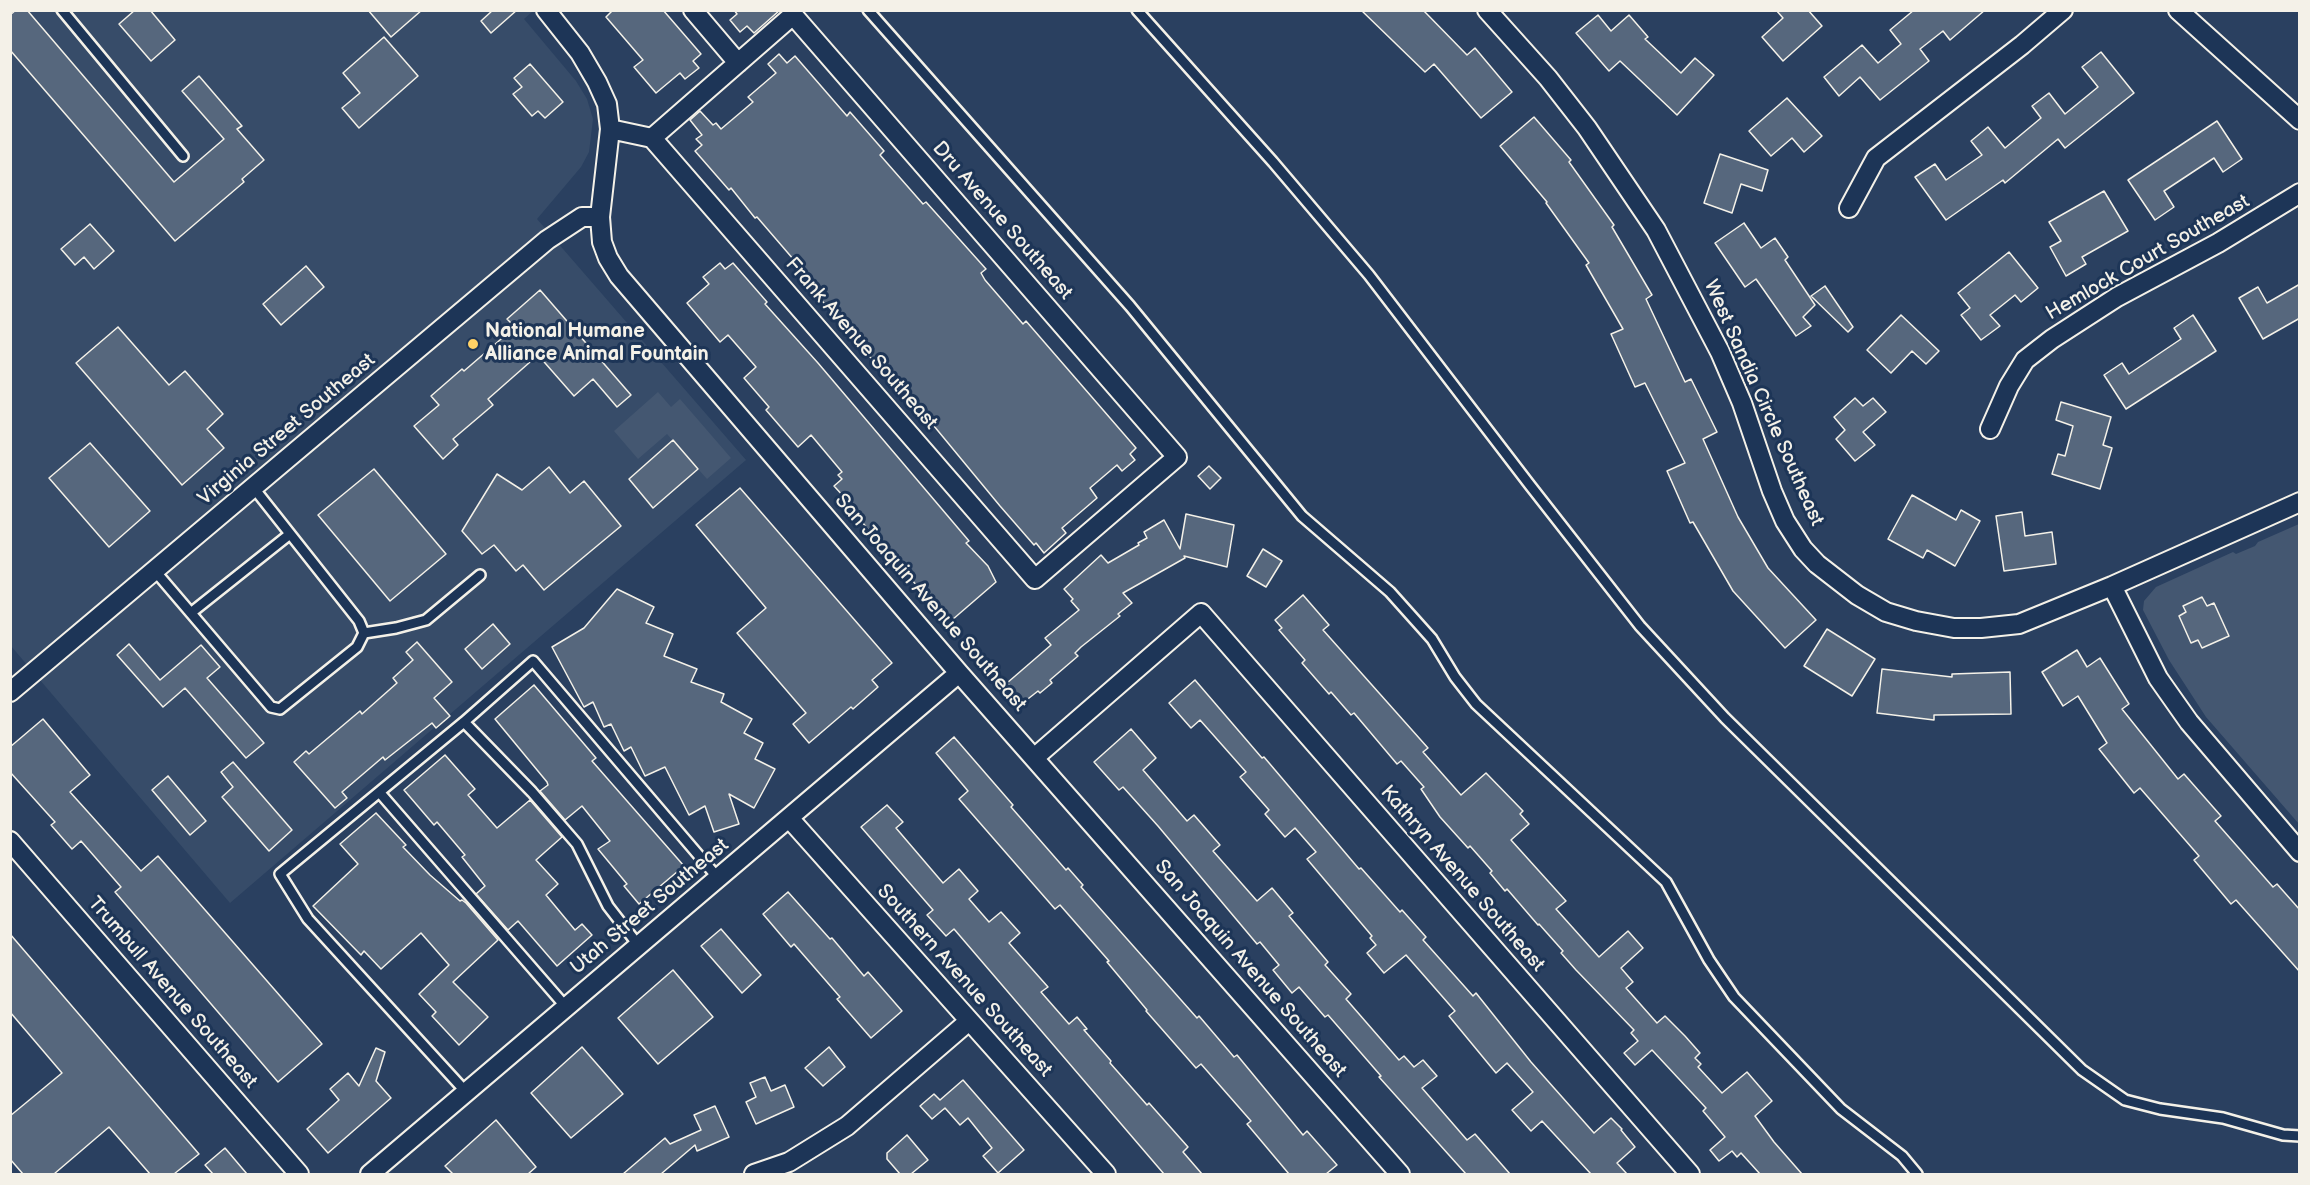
<!DOCTYPE html>
<style>
body{margin:0}
#map{position:relative;width:2310px;height:1185px;overflow:hidden;background:#2a4060;font-family:"Balsamiq Sans",sans-serif}
canvas{display:block}
.frame{position:absolute;inset:0;border:12px solid #f4f1e8;pointer-events:none}
</style>
<div id="map">
<canvas width="2310" height="1185"></canvas>
<div class="frame"></div>
</div>
<script>
const ctx = document.querySelector('canvas').getContext('2d');
ctx.lineJoin = 'round';
function paint(path, color) { ctx.fillStyle = color; ctx.fill(path, 'evenodd'); }
const shape = rows => new Path2D(rows.map(r => 'M' + r).join(''));
function stroke(path, color, width, dash) { ctx.strokeStyle = color; ctx.lineWidth = width; ctx.lineCap = dash ? 'butt' : 'round'; ctx.setLineDash(dash || []); ctx.stroke(path); }
function label(font, color, halo, rows, align = 'center') {
  ctx.font = font + ' "Balsamiq Sans",sans-serif'; ctx.lineWidth = 6; ctx.setLineDash([]); ctx.textBaseline = 'middle'; ctx.strokeStyle = halo; ctx.fillStyle = color; for (const [text, x, y, turn = 0] of rows) {
    ctx.save(); ctx.translate(x, y); ctx.rotate((+turn || 0) * Math.PI / 180); ctx.textAlign = isNaN(turn) ? turn : align; if (halo) ctx.strokeText(text, 0, 0); ctx.fillText(text, 0, 0); ctx.restore();
  }
}
const built = shape([
 [10,11,533,11,524,19,576,81,587,99,593,119,589,152,581,167,537,219,746,460,230,903,11,646]
]);
const green = shape([
 [658,392,671,407,680,399,731,458,707,479,667,434,638,459,614,431],
 [2299,524,2299,824,2206,717,2169,660,2143,610,2144,601,2156,587,2233,552,2236,554,2255,546,2258,542]
]);
const building = shape([
 [16,10,27,10,174,182,224,139,182,91,199,76,242,126,237,129,264,160,242,179,244,182,175,241,10,50,10,15,16,10],
 [135,10,150,10,175,40,151,61,119,24,135,10],
 [368,10,422,10,391,37,368,10],
 [493,10,517,10,491,33,481,21,493,10],
 [613,10,663,10,701,54,693,61,699,68,685,79,680,73,656,93,634,67,643,60,606,17,613,10],
 [734,10,780,10,754,33,747,26,740,32,730,20,737,14,734,10],
 [1361,10,1423,10,1467,55,1475,48,1512,92,1481,118,1434,64,1425,72,1361,10],
 [1776,10,1808,10,1822,26,1783,61,1762,37,1783,18,1776,10],
 [1914,10,1985,10,1950,40,1943,31,1920,49,1929,61,1880,100,1860,77,1839,96,1824,77,1862,45,1878,63,1901,44,1890,30,1914,10],
 [1598,15,1611,31,1629,15,1648,37,1645,39,1681,73,1695,58,1714,75,1677,115,1620,61,1609,71,1576,33,1598,15],
 [384,37,418,76,359,128,342,108,360,93,343,73,384,37],
 [2101,52,2134,93,2065,148,2058,139,2005,183,2003,180,1946,220,1915,177,1935,164,1946,180,1982,155,1971,141,1988,127,2005,148,2041,118,2032,106,2049,93,2065,114,2098,87,2082,67,2101,52],
 [779,54,787,63,795,56,847,116,850,112,884,151,880,155,923,204,926,202,986,269,981,273,985,280,1023,324,1026,321,1136,448,1130,454,1135,460,1122,471,1117,465,1090,488,1097,498,1062,528,1066,533,1044,553,1036,543,1034,545,1000,506,915,403,906,397,845,329,797,270,800,267,757,217,755,218,731,188,729,190,695,151,702,145,696,139,702,135,690,120,700,111,713,125,716,123,721,129,753,102,748,97,776,73,768,64,779,54],
 [530,64,563,102,545,118,538,111,532,116,513,94,522,87,514,78,530,64],
 [1787,98,1822,136,1804,152,1792,138,1771,156,1749,131,1787,98],
 [1534,117,1571,160,1569,162,1614,225,1612,227,1652,295,1646,299,1685,382,1691,379,1717,432,1703,439,1738,517,1768,568,1816,620,1785,648,1733,591,1693,522,1690,523,1667,471,1685,463,1645,383,1635,387,1611,334,1623,329,1586,265,1589,263,1546,203,1547,202,1500,146,1534,117],
 [2217,121,2242,159,2223,172,2214,158,2164,191,2174,207,2155,220,2128,180,2217,121],
 [1720,154,1768,170,1762,191,1741,184,1732,213,1704,203,1720,154],
 [2104,191,2128,231,2082,257,2086,264,2066,276,2050,247,2061,241,2049,222,2104,191],
 [1744,223,1761,248,1775,238,1788,257,1785,260,1815,305,1803,317,1811,326,1796,336,1756,279,1745,287,1715,243,1744,223],
 [90,224,114,251,94,269,84,257,75,265,61,249,90,224],
 [2009,252,2038,288,2021,302,2015,295,1990,315,2000,326,1981,340,1961,315,1970,308,1958,293,2009,252],
 [720,263,725,269,733,263,767,302,765,304,818,363,969,541,966,543,988,566,996,582,952,620,927,591,924,594,843,500,845,498,834,486,842,479,838,475,842,472,811,435,798,447,766,410,769,407,744,378,756,367,728,335,720,342,687,303,709,284,703,277,720,263],
 [306,266,324,287,281,325,263,304,306,266],
 [2300,284,2300,318,2263,339,2239,298,2258,287,2267,303,2300,284],
 [1825,286,1853,327,1848,332,1811,296,1825,286],
 [540,290,631,395,617,407,593,379,574,396,538,355,488,399,493,405,453,439,458,445,443,459,414,426,439,405,431,396,462,369,464,371,515,327,507,319,540,290],
 [1901,315,1939,351,1926,364,1912,351,1891,373,1867,350,1901,315],
 [2193,315,2216,351,2126,409,2104,375,2122,363,2129,374,2181,339,2174,328,2193,315],
 [118,327,169,385,185,371,223,414,207,429,224,448,182,485,76,363,118,327],
 [1855,398,1863,406,1873,398,1886,412,1863,432,1875,445,1855,461,1836,439,1845,430,1834,417,1855,398],
 [2061,402,2111,417,2103,445,2112,448,2100,489,2052,474,2058,454,2065,456,2073,426,2056,420,2061,402],
 [673,440,698,469,653,508,629,479,673,440],
 [90,443,150,511,109,547,49,478,90,443],
 [1209,466,1221,478,1210,489,1198,476,1209,466],
 [549,467,570,493,584,481,621,526,544,590,523,565,516,571,494,545,482,554,462,531,497,474,522,490,549,467],
 [374,469,446,554,390,601,318,515,374,469],
 [740,488,892,663,872,680,878,687,853,709,851,707,809,743,793,724,806,713,737,633,766,608,696,525,740,488],
 [1912,495,1956,520,1961,510,1980,521,1955,566,1927,550,1923,558,1888,539,1912,495],
 [2022,512,2025,536,2052,532,2056,564,2004,571,1996,516,2022,512],
 [1186,514,1234,525,1227,567,1184,556,1185,558,1123,593,1132,603,1118,614,1120,616,1081,647,1075,653,1078,656,1050,680,1052,683,1040,693,1038,691,1024,702,1007,683,1051,645,1045,638,1079,610,1071,601,1073,599,1064,589,1101,555,1108,563,1139,545,1138,543,1147,538,1144,532,1164,520,1180,549,1186,514],
 [1263,549,1282,561,1266,587,1247,576,1263,549],
 [617,589,654,607,646,623,673,634,664,656,697,669,691,682,724,694,721,702,752,719,744,733,763,743,755,759,775,769,754,808,729,794,739,824,714,832,705,806,689,815,665,767,645,776,631,747,624,751,611,724,604,727,593,702,584,707,552,647,584,628,617,589],
 [1303,595,1329,625,1323,630,1428,748,1423,752,1461,795,1486,773,1523,811,1520,814,1529,824,1511,840,1566,901,1556,909,1599,957,1628,931,1643,948,1621,968,1633,982,1626,988,1657,1023,1665,1016,1685,1036,1700,1053,1695,1058,1701,1064,1698,1067,1722,1093,1747,1072,1772,1101,1755,1116,1774,1142,1802,1174,1760,1174,1741,1153,1737,1157,1732,1151,1719,1161,1710,1150,1725,1137,1703,1111,1706,1108,1652,1050,1635,1065,1624,1053,1638,1041,1631,1033,1634,1030,1576,970,1561,953,1563,951,1539,924,1538,925,1507,889,1505,891,1490,873,1492,871,1470,846,1468,848,1440,817,1421,789,1424,787,1401,761,1397,764,1354,713,1351,715,1331,692,1329,694,1302,663,1305,660,1279,630,1282,628,1275,620,1303,595],
 [2202,597,2207,606,2214,603,2229,636,2202,648,2198,640,2191,643,2179,616,2186,612,2183,606,2202,597],
 [493,624,510,644,482,669,465,649,493,624],
 [1827,629,1875,659,1852,696,1804,666,1827,629],
 [417,642,452,682,434,698,450,716,436,728,432,723,385,760,383,757,342,792,347,798,335,808,294,762,306,751,309,754,360,711,362,714,397,683,393,678,413,660,406,652,417,642],
 [129,644,160,680,201,645,220,667,207,678,264,743,246,758,185,688,163,707,117,655,129,644],
 [2077,650,2087,667,2100,658,2129,704,2122,709,2178,779,2184,774,2221,816,2215,821,2273,887,2277,884,2300,910,2300,972,2236,900,2231,904,2194,860,2199,856,2140,788,2134,793,2099,749,2107,743,2078,696,2063,706,2042,672,2077,650],
 [1882,669,1952,677,1952,674,2010,672,2011,714,1934,715,1934,720,1877,713,1882,669],
 [1195,680,1262,758,1264,757,1359,869,1361,868,1400,912,1402,910,1426,937,1423,940,1473,996,1476,993,1531,1062,1594,1133,1611,1118,1622,1129,1621,1130,1635,1147,1617,1163,1627,1174,1591,1174,1542,1121,1531,1131,1512,1110,1533,1092,1507,1063,1496,1073,1449,1016,1455,1011,1406,955,1384,973,1367,953,1376,945,1370,938,1372,936,1307,859,1316,852,1295,828,1285,837,1265,814,1269,810,1240,777,1246,772,1200,720,1191,728,1169,703,1195,680],
 [534,685,596,758,592,761,684,866,639,904,624,886,627,884,598,849,610,841,582,806,565,820,540,791,548,785,547,782,495,719,534,685],
 [43,719,90,775,70,792,141,871,158,856,322,1044,278,1082,115,892,121,887,81,841,72,849,51,825,55,822,10,772,10,747,43,719],
 [1131,729,1156,758,1143,770,1187,821,1194,815,1220,845,1213,851,1257,901,1272,888,1293,913,1289,916,1328,962,1325,965,1351,994,1346,999,1399,1060,1404,1056,1414,1067,1423,1060,1437,1076,1422,1088,1467,1140,1475,1134,1510,1174,1466,1174,1379,1077,1381,1076,1328,1015,1325,1017,1299,987,1292,993,1273,970,1279,965,1260,942,1257,944,1158,826,1123,787,1119,790,1094,762,1131,729],
 [954,737,1013,805,1011,807,1066,870,1068,868,1083,885,1081,887,1197,1018,1199,1016,1234,1057,1237,1055,1303,1135,1307,1131,1337,1165,1326,1174,1289,1174,1247,1124,1251,1121,1201,1064,1196,1068,1146,1011,1147,1010,1107,962,1109,961,1060,905,1055,909,959,799,968,791,936,753,954,737],
 [445,755,475,789,468,795,497,828,530,800,562,837,536,860,558,884,546,895,575,930,582,924,592,935,557,966,518,921,508,930,476,894,485,886,462,857,465,855,437,822,434,825,404,790,445,755],
 [233,762,292,830,269,851,222,797,233,787,221,772,233,762],
 [168,776,206,821,190,835,152,790,168,776],
 [887,805,903,822,896,828,943,883,959,869,978,891,969,899,989,922,1001,912,1020,933,1009,943,1048,987,1041,992,1069,1024,1077,1017,1087,1029,1084,1030,1111,1061,1110,1063,1147,1105,1149,1103,1188,1147,1183,1152,1202,1174,1164,1174,954,929,946,936,927,915,933,910,861,827,887,805],
 [376,813,406,845,403,847,430,875,460,901,462,900,466,903,498,940,453,982,488,1017,459,1045,432,1016,436,1012,419,994,449,965,421,933,381,969,364,951,361,955,313,906,358,864,340,844,376,813],
 [788,892,830,939,832,938,864,976,868,972,902,1011,871,1038,837,999,840,997,794,944,791,947,763,914,788,892],
 [721,929,761,975,742,993,701,946,721,929],
 [10,934,199,1154,174,1174,150,1174,109,1127,54,1174,23,1174,10,1159,10,1116,62,1073,10,1012,10,934],
 [673,970,713,1017,658,1064,618,1018,673,970],
 [582,1047,623,1094,571,1138,531,1093,582,1047],
 [829,1047,845,1067,823,1086,805,1068,829,1047],
 [376,1048,385,1052,376,1081,391,1098,328,1153,307,1129,339,1100,330,1089,348,1073,359,1086,376,1048],
 [765,1077,771,1091,785,1085,794,1107,756,1124,746,1102,756,1097,750,1083,765,1077],
 [963,1080,1024,1150,998,1173,983,1156,992,1148,968,1118,960,1125,945,1108,932,1119,920,1106,934,1094,940,1100,963,1080],
 [715,1106,729,1137,697,1151,695,1145,661,1174,623,1174,665,1138,670,1144,701,1130,694,1115,715,1106],
 [496,1120,536,1167,528,1174,453,1174,445,1166,496,1120],
 [907,1135,928,1160,911,1174,900,1174,887,1159,887,1153,907,1135],
 [225,1148,247,1174,213,1174,205,1165,225,1148]
]);
const service = shape([
 [62,10,183,156],
 [868,10,1130,306,1302,516,1390,592,1432,639,1455,677,1476,704,1666,882,1709,960,1734,997,1841,1109,1902,1156,1917,1174],
 [1137,10,1273,162,1369,275,1529,484,1640,626,1725,718,2082,1070,2125,1100,2160,1109,2223,1118,2283,1135,2300,1136],
 [155,571,271,707,280,709,357,647,364,633,359,621,253,487],
 [192,612,290,534],
 [364,633,396,628,426,620,480,575],
 [464,722,533,661,718,878],
 [380,793,566,1007],
 [466,1092,308,919,280,874,464,722,532,792,577,844,608,906,639,946]
]);
const minor = shape([
 [546,10,580,53,597,82,607,104,610,129,600,217,602,242,608,258,619,276,959,673,1400,1174],
 [693,10,738,63],
 [1487,10,1548,78,1587,128,1656,230,1720,352,1742,403,1772,491,1785,521,1803,549,1817,564,1857,595,1886,612,1916,621,1954,628,1981,628,2019,624,2112,586,2300,502],
 [2178,10,2300,120],
 [793,15,1177,457,1035,579,652,138,793,15],
 [610,129,652,138],
 [1849,208,1876,158,2022,45,2063,10],
 [1990,429,2009,386,2025,360,2052,339,2117,297,2218,243,2300,193],
 [2112,586,2158,678,2189,722,2300,852],
 [10,692,547,240,582,217,600,217],
 [1034,758,1201,613,1690,1174],
 [789,818,1106,1174],
 [10,841,299,1174],
 [370,1174,959,673],
 [754,1174,789,1162,847,1126,969,1021]
]);
const markers = [
 [473,344,6,"#ffd166"]
];
const streetNames = [
 ["Dru Avenue Southeast",1002,221,49],
 ["Hemlock Court Southeast",2148,258,-30],
 ["Frank Avenue Southeast",861,344,49],
 ["West Sandia Circle Southeast",1763,403,66],
 ["Virginia Street Southeast",287,430,-40],
 ["San Joaquin Avenue Southeast",930,603,49],
 ["Kathryn Avenue Southeast",1462,879,49],
 ["Utah Street Southeast",650,907,-40],
 ["San Joaquin Avenue Southeast",1250,969,49],
 ["Southern Avenue Southeast",964,981,48],
 ["Trumbull Avenue Southeast",172,993,49]
];
const poiNames = [
 ["National Humane",485,332],
 ["Alliance Animal Fountain",485,355]
];
paint(built, '#374c69');
paint(green, '#445771');
paint(building, '#56677d');
stroke(building, '#f4f1e8', 1.5);
stroke(service, '#f4f1e8', 14);
stroke(minor, '#f4f1e8', 22);
stroke(service, '#1d3557', 9);
stroke(minor, '#1d3557', 18);
for (const [x, y, r, color] of markers) { const dot = new Path2D(); dot.arc(x, y, r, 0, 2 * Math.PI); ctx.fillStyle = color; ctx.fill(dot); stroke(dot, '#1d3557', 2); }
label('20px', '#f4f1e8', '#1d3557', streetNames);
label('bold 20px', '#f4f1e8', '#1d3557', poiNames, 'left');
</script>
